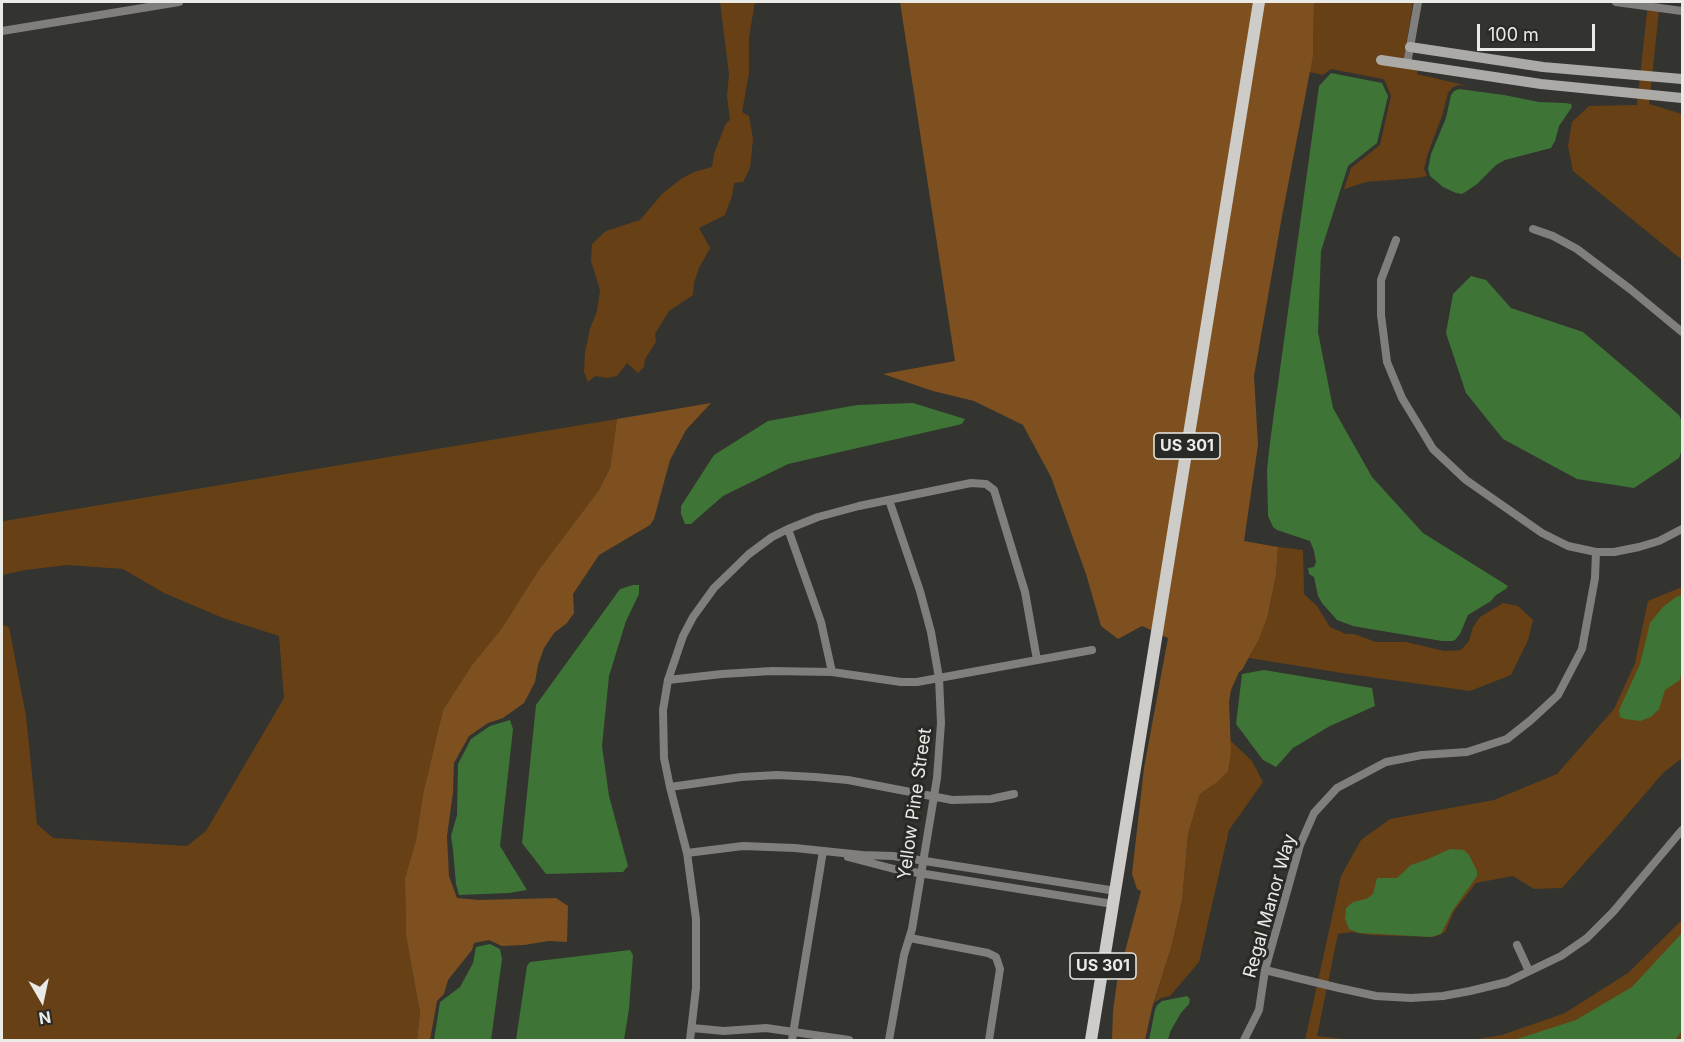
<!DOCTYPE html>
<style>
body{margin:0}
#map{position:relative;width:1684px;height:1042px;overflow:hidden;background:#33332f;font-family:Inter,sans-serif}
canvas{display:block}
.frame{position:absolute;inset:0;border:3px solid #eaeae7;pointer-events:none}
.north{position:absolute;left:12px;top:970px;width:60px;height:60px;-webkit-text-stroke:4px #292925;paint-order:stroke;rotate:171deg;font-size:16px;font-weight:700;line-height:24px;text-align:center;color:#eaeae7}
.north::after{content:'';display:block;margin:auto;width:21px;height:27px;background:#eaeae7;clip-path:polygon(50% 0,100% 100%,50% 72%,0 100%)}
.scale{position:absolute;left:1477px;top:24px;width:118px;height:27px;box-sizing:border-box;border:3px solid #eaeae7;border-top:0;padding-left:8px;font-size:18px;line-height:21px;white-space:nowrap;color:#eaeae7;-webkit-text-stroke:4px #292925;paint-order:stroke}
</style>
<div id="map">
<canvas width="1684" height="1042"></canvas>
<div class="frame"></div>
<div class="north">N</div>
<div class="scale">100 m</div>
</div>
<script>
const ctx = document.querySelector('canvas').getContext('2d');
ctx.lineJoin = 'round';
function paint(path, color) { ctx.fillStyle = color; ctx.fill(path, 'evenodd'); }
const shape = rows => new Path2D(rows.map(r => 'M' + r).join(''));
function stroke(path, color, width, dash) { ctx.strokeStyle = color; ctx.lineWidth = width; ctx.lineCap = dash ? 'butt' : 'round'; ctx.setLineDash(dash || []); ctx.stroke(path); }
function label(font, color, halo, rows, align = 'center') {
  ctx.font = font + ' Inter,sans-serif'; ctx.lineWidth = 6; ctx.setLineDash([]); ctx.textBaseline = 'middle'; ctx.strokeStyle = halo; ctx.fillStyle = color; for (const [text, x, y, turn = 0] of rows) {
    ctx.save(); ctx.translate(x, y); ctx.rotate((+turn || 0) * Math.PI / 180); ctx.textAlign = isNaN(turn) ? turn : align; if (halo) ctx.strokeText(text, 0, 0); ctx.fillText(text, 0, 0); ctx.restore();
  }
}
const green = shape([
 [720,2,755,2,749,37,749,73,742,112,749,116,753,139,750,168,743,182,734,183,732,196,725,215,699,228,710,248,699,268,694,283,693,295,669,311,655,334,656,342,645,359,644,367,638,373,627,363,617,376,607,378,595,376,588,382,584,372,585,352,590,329,597,311,600,290,591,261,592,244,606,231,640,220,663,193,681,179,694,172,712,167,714,154,726,123,730,120,727,96,729,74],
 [1314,2,1413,2,1404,59,1378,55,1377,63,1418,70,1417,74,1468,86,1459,85,1453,87,1448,93,1442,116,1428,153,1424,169,1427,176,1416,178,1366,182,1344,189,1351,168,1380,145,1391,96,1385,81,1383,79,1331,69,1323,75,1309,72,1313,56],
 [1648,2,1660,2,1649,104,1682,114,1682,260,1573,171,1568,146,1572,122,1589,106,1637,105],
 [617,419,610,468,599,490,538,571,502,628,472,665,443,710,423,794,416,840,405,878,406,935,420,1013,417,1040,2,1040,2,625,9,627,26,716,37,824,53,838,187,846,206,831,284,698,279,636,223,618,164,593,123,569,68,565,25,570,2,575,2,523,4,521],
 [1278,547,1303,550,1304,594,1317,606,1330,627,1346,634,1354,634,1376,642,1406,642,1444,651,1461,650,1469,641,1473,627,1480,617,1503,603,1518,606,1533,620,1528,640,1511,675,1470,691,1342,673,1249,658,1258,640,1267,619,1276,575],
 [1682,587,1682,758,1663,773,1613,831,1562,888,1534,889,1513,876,1476,883,1454,911,1445,932,1434,937,1371,935,1351,932,1338,934,1317,1036,1353,1040,1305,1040,1341,876,1361,840,1390,819,1494,800,1557,774,1614,709,1635,663,1648,601],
 [1230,740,1252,761,1263,782,1229,830,1199,962,1170,996,1161,998,1154,1003,1171,948,1182,901,1188,834,1200,794,1216,783,1231,752],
 [1682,920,1682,1040,1471,1040,1502,1035,1565,1013,1628,973]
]);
const forest = shape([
 [900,2,1255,2,1153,631,1142,626,1118,639,1101,626,1086,574,1051,477,1023,425,974,401,933,391,883,374,955,361],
 [1264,2,1314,2,1313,56,1282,216,1254,376,1258,445,1244,541,1278,547,1276,575,1267,619,1258,641,1242,670,1239,672,1231,690,1229,702,1231,752,1228,771,1216,783,1200,794,1188,834,1182,901,1171,948,1152,1008,1145,1040,1112,1040,1113,1011,1117,982,1141,891,1137,889,1132,874,1144,768,1168,638,1161,635],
 [711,403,686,430,670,460,654,519,650,525,599,555,573,594,574,613,567,623,554,633,544,648,538,665,535,682,524,703,503,718,488,723,469,736,454,763,453,792,447,836,449,876,457,898,479,900,556,898,568,906,567,942,549,941,524,945,502,946,489,940,474,943,472,950,448,980,444,994,437,1001,430,1040,417,1040,420,1013,406,935,405,878,416,840,423,794,443,710,472,665,502,628,538,571,599,490,610,468,617,419]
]);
const water = shape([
 [1331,73,1382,83,1388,96,1377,143,1348,166,1321,251,1318,332,1333,408,1372,477,1423,533,1508,586,1506,589,1496,595,1491,601,1468,615,1460,634,1455,640,1452,641,1442,641,1370,629,1353,626,1337,620,1322,603,1318,596,1314,577,1309,574,1308,568,1314,567,1316,562,1314,551,1310,541,1277,530,1273,527,1268,516,1267,470,1270,442,1319,86],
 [1459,89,1504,95,1539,102,1565,103,1571,104,1572,107,1559,126,1555,141,1551,148,1505,160,1496,165,1477,184,1467,191,1462,194,1456,193,1443,187,1430,176,1428,169,1431,154,1446,118,1451,95,1454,91],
 [1471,276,1486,280,1511,308,1583,332,1636,377,1679,415,1682,422,1682,450,1679,458,1634,488,1577,479,1503,439,1466,393,1446,333,1453,294],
 [913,403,965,419,962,424,788,464,723,496,691,524,685,524,681,514,681,506,714,455,768,421,857,405],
 [633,585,639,585,639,594,626,621,609,676,602,746,609,796,628,866,623,872,546,874,522,843,536,705,620,589],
 [1682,595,1682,667,1680,680,1665,690,1659,709,1651,717,1640,721,1625,719,1620,717,1619,710,1640,664,1650,623,1663,607,1676,597],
 [1264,670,1372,688,1375,706,1330,726,1293,748,1276,767,1263,760,1236,724,1242,674],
 [510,720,513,729,500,846,527,890,509,893,459,895,456,884,453,850,451,836,457,815,458,764,471,739,490,726],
 [1450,849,1464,850,1469,855,1477,871,1477,876,1453,910,1441,934,1431,937,1379,934,1359,933,1349,929,1345,919,1346,908,1353,902,1366,899,1373,894,1377,878,1397,878,1411,865,1428,859],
 [1682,933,1682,1031,1675,1040,1514,1040,1576,1020,1632,987],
 [490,944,500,949,502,959,491,1040,434,1040,440,1002,460,987,473,963,476,947],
 [630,950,633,955,629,1009,624,1040,516,1040,527,966,530,962],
 [1187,996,1190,999,1189,1004,1181,1013,1170,1032,1168,1040,1149,1040,1155,1010,1157,1005,1162,1001]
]);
const street = shape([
 [1616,2,1682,11],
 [2,31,179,2],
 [1407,64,1418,2],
 [1533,229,1553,236,1577,249,1630,289,1682,332],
 [1396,240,1381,280,1381,315,1387,362,1402,398,1433,449,1466,480,1542,533,1568,546,1596,552,1614,552,1639,547,1659,541,1682,529],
 [889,500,920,591,931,632,939,678,941,723,937,778,912,929,904,955,889,1040],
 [788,529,821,622,832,672],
 [668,680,722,674,772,671,832,672,901,682,917,682,1092,650],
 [670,787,741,777,777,775,815,777,848,780,952,800,991,799,1014,794],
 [687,853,743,846,795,848,862,855,893,856,1116,891],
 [848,857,894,869,1113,904],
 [910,938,988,953,996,957,1000,969,989,1040],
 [1517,945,1529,971],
 [1265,970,1339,988,1376,996,1411,998,1443,996,1470,991,1507,982,1561,956,1587,938,1613,912,1682,830],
 [692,1028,724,1031,766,1028,849,1040],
 [690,1040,696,988,696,919,687,853,670,787,664,758,663,710,668,680,683,636,693,617,714,588,749,554,772,537,788,529,818,517,859,506,971,483,986,484,994,490,1025,592,1037,660],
 [792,1040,823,851],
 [1244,1040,1259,1010,1265,970,1300,845,1314,813,1337,788,1386,762,1422,755,1467,752,1507,739,1531,720,1558,695,1582,649,1595,578,1596,552]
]);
const secondary = shape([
 [1410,47,1543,67,1682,79],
 [1381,60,1541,84,1682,98]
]);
const primary = shape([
 [1091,1040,1259,2]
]);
const shields = [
 [1187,446,66],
 [1103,966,66]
];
const shieldNames = [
 ["US 301",1187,446],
 ["US 301",1103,966]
];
const streetNames = [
 ["Yellow Pine Street",915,804,-82],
 ["Regal Manor Way",1270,906,-74]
];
paint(green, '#684015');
paint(forest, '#7e5020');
paint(water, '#3e7435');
stroke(street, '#807f7d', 8);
stroke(secondary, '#acaaa7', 10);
stroke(primary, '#ceccc8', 12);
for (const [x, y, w] of shields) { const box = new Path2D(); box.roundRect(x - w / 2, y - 13, w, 26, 4.5); ctx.fillStyle = '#292925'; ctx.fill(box); stroke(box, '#eaeae7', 1.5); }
label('bold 16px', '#eaeae7', null, shieldNames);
label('18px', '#eaeae7', '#292925', streetNames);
</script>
